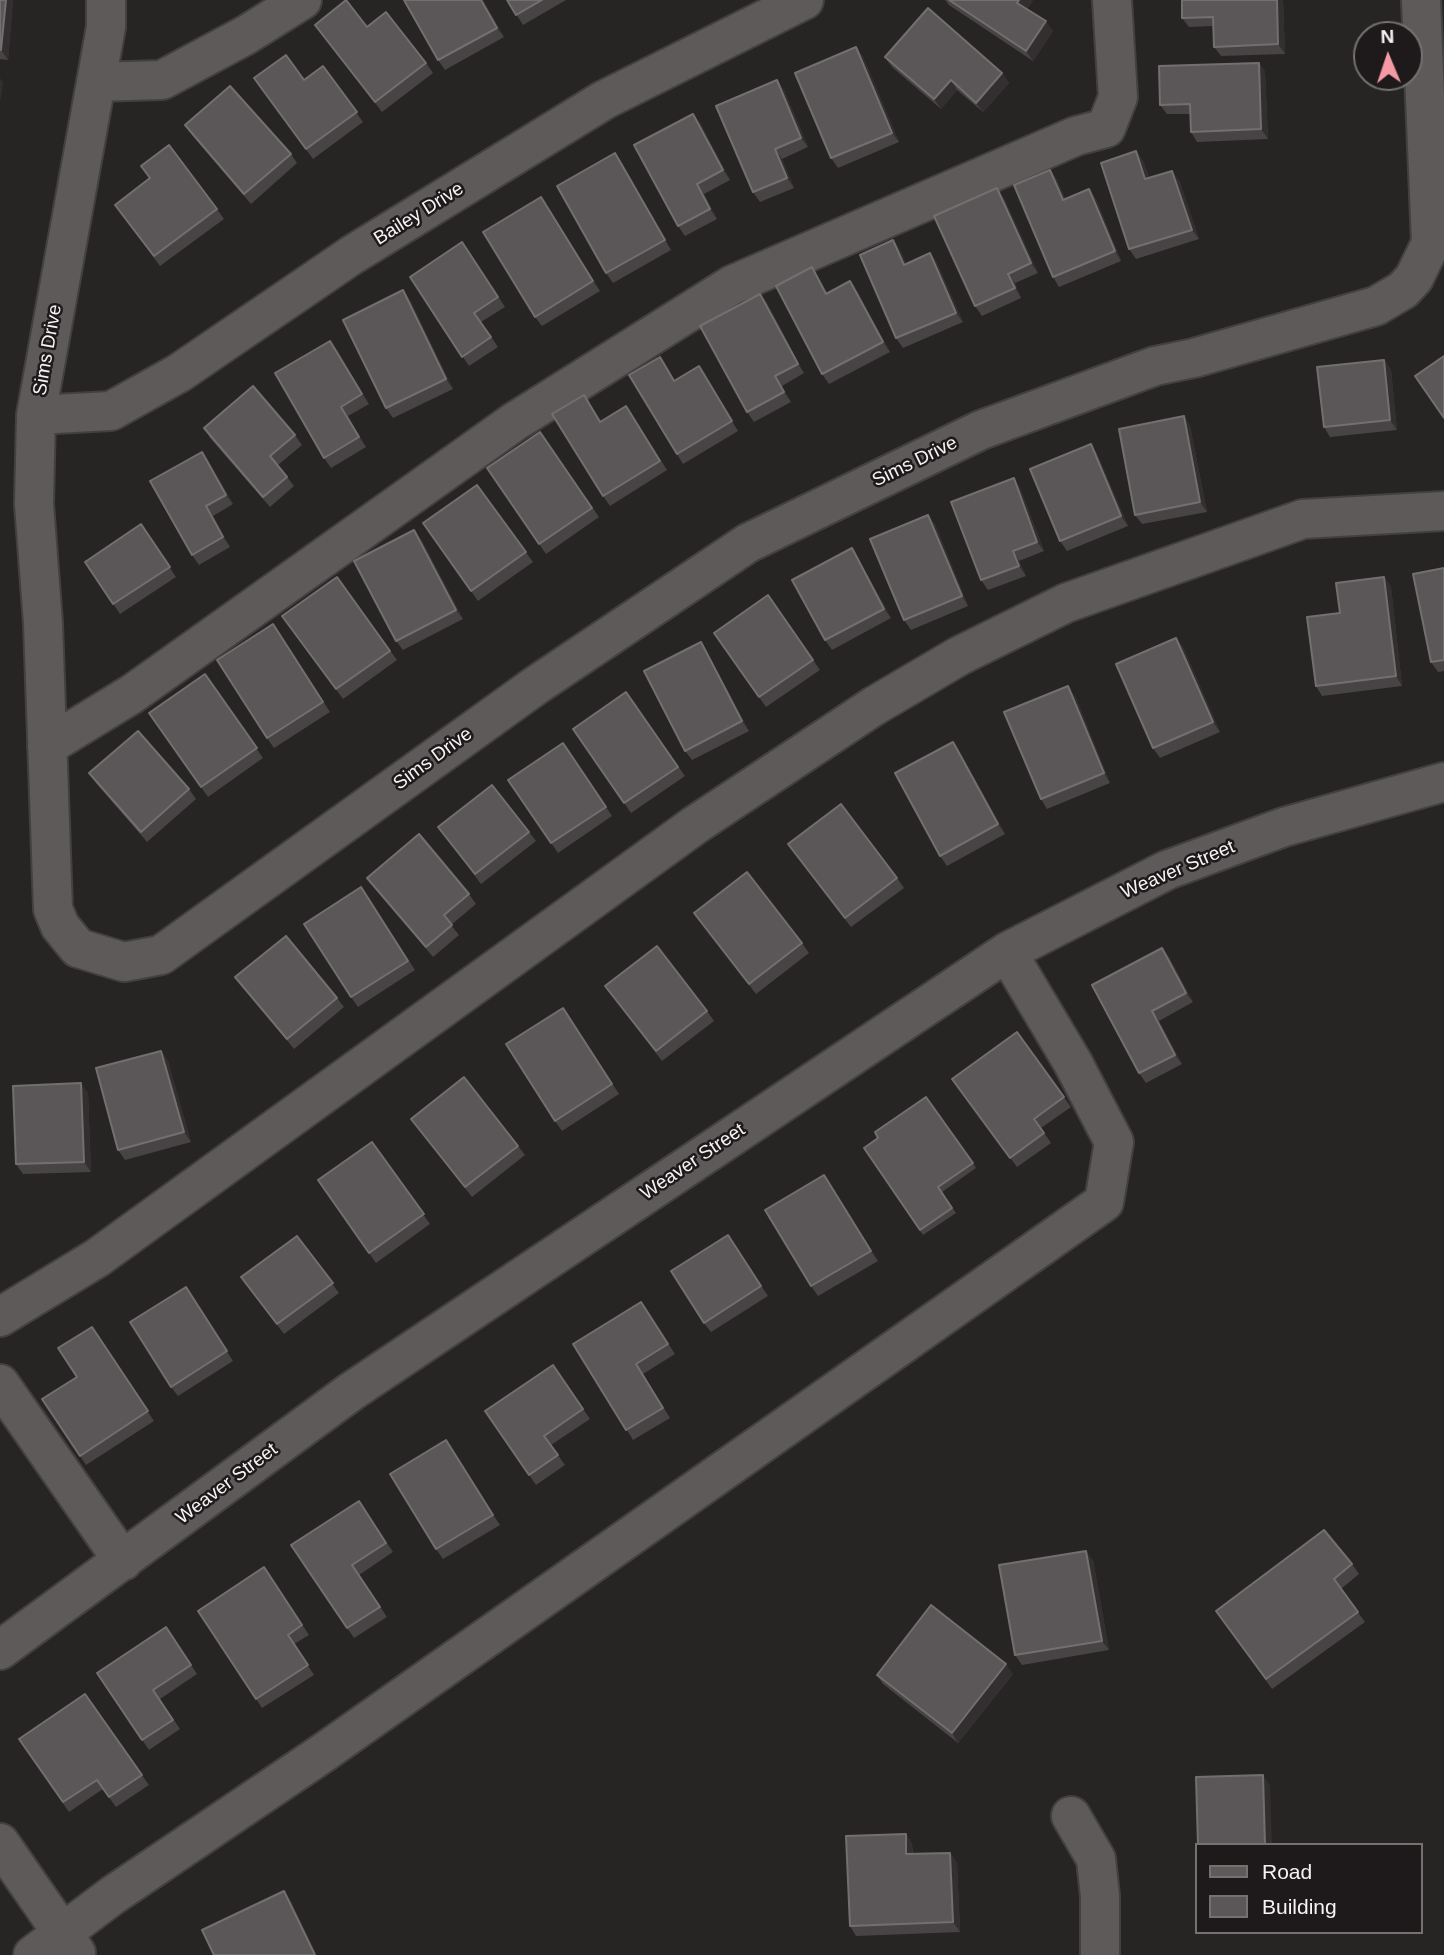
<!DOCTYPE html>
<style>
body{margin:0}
#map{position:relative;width:1444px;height:1955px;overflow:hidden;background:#272424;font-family:Helvetica,sans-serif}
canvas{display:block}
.legend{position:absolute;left:1195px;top:1843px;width:228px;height:91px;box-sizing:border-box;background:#1e1a1b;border:2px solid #747171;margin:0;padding:9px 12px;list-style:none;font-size:21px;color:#f5f3f3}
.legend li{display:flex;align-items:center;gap:14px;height:35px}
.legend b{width:35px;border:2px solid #747171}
.north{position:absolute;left:1353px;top:21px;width:70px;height:70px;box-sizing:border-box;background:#1e1a1b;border:2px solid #747171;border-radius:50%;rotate:358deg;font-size:19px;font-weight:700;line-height:28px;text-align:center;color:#f5f3f3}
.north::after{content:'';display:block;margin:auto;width:24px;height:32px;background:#f49aa4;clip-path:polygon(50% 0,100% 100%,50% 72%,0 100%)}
</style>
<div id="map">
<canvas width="1444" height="1955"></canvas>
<ul class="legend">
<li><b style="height:9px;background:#5e5a5a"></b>Road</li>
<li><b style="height:19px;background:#5b5758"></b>Building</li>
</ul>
<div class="north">N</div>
</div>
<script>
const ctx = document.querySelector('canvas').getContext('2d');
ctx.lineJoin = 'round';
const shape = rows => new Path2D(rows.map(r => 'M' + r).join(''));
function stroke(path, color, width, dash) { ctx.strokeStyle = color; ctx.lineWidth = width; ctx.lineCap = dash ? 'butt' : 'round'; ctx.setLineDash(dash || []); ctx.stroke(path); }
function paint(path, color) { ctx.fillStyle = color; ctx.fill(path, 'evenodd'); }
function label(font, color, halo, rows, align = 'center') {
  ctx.font = font + ' Helvetica,sans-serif'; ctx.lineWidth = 5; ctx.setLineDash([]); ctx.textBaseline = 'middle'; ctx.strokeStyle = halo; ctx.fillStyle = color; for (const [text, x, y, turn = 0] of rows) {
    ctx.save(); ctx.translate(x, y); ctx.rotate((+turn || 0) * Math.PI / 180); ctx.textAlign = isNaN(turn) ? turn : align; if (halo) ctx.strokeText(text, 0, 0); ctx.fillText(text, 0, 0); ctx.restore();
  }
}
const minor = shape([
 [106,0,106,27,36,415,34,504,43,623,53,909,60,926,78,948,124,962,161,955,535,686,748,543,981,430,1155,366,1194,358,1376,306,1403,290,1414,278,1431,243,1421,0],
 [96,82,162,80,246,35,302,0],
 [36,415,111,411,179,373,352,255,604,100,804,0],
 [47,746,132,694,514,422,732,285,1076,136,1106,128,1118,97,1112,0],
 [0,1317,97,1258,695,825,874,706,959,656,1066,603,1303,519,1444,511],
 [0,1384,123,1561],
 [0,1650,352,1391,1007,952,1167,870,1284,827,1444,782],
 [1071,1816,1096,1859,1100,1896,1100,1955],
 [0,1843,76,1953],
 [33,1955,113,1895,323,1753,1104,1202,1114,1142,1073,1063,1007,952]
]);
const wall = shape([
 [0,0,13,0,8,60,0,59],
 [483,0,504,37,445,70,438,60],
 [507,0,566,0,523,25],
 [945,0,1033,0,1027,9,1053,31,1033,61,949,5],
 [1182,0,1283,0,1285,54,1221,56,1214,47,1213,26,1189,27,1182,18],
 [315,25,367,27,426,63,433,73,382,112],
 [856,47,863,57,899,142,838,168,831,158],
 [885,57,1002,73,1009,83,983,112,957,90,941,109,892,67],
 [1259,63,1265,72,1268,139,1197,142,1191,132,1190,114,1167,114,1160,105],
 [323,66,363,122,313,159,254,78,304,80],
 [784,90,808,147,782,159,794,188,760,202,753,192],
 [700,123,730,180,704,194,717,219,685,236,678,226],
 [185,125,291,154,297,163,251,204,192,135],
 [1136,151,1143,161,1149,178,1179,180,1199,239,1136,259,1129,249],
 [622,163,671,250,613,283,606,273],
 [1050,170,1057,180,1065,199,1089,189,1096,199,1121,261,1059,287,1053,277],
 [150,178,217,209,224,219,160,266,121,214],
 [1004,198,1038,273,1015,283,1021,298,982,316,975,306],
 [548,207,600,291,542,326,535,317],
 [893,240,900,250,906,264,930,253,937,263,963,322,903,348,896,338],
 [462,242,505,307,481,322,498,347,469,366,410,277],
 [812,267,828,294,857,291,890,352,829,384,822,374],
 [403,290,410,300,453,389,393,418,386,408],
 [760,294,767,303,804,373,782,386,791,402,754,422,747,412],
 [337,350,369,404,348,416,366,447,331,468,324,458],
 [1384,360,1391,370,1397,430,1330,437,1324,427],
 [699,366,738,431,683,464,677,454,667,367,675,381],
 [590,404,601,421,626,406,667,470,610,506,603,496],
 [1184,416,1190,426,1207,512,1142,524,1135,515],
 [204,428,295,435,302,445,278,465,294,486,270,507,210,438],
 [540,432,599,517,546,554,487,468],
 [1091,444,1097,454,1128,526,1067,551,1060,541],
 [202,452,209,462,233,504,213,516,230,547,199,565,192,555],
 [477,485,533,562,478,601,423,523],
 [1020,488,1044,551,1019,561,1026,576,988,590,981,580],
 [141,524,176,577,120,614,85,562],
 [935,524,968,606,911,630,904,620],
 [421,539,463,619,403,650,396,641],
 [852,548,858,558,891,618,832,650,825,640],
 [1444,568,1444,671,1438,672,1431,662],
 [337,577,397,660,343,699,282,616],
 [1384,577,1391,587,1402,686,1322,696,1316,686,1340,613],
 [768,595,820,670,766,707,714,633],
 [273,624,330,712,274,748,267,738],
 [701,642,707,652,749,731,692,760,685,751],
 [1183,647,1220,732,1160,758,1153,748],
 [205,674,263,758,208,797,149,713],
 [626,692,685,776,631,813,573,729],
 [1075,696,1110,783,1047,809,1041,799],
 [953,742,960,752,1005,834,947,866,940,856],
 [563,743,612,816,558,853,508,780],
 [89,773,189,789,196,799,147,842,96,783],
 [438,827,529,832,536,841,481,884],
 [795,854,897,878,904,888,851,927],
 [367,878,469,894,476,904,451,925,459,935,433,957,374,887],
 [368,897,415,970,358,1007,351,997],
 [694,913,802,943,809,953,756,994],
 [1162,948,1169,957,1193,1002,1159,1021,1182,1064,1146,1083,1139,1073],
 [235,977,337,998,344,1007,294,1049],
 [605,986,707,1011,714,1021,662,1061],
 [570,1018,619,1094,562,1131,555,1121],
 [1017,1032,1071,1107,1041,1128,1051,1143,1017,1167,952,1079],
 [161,1051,168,1061,191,1142,125,1160,118,1150],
 [88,1093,91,1172,23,1174,16,1164],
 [411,1119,518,1146,525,1155,472,1197],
 [372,1142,430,1224,376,1263,318,1180],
 [864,1148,973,1163,976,1168,942,1192,956,1213,923,1235],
 [824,1175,878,1261,818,1296,811,1286],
 [728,1235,768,1296,711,1332,704,1323],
 [297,1236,339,1293,284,1334,241,1277],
 [192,1297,233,1361,178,1396,171,1387],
 [648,1312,675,1354,643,1374,670,1418,633,1440,573,1344],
 [92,1327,154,1421,86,1465,42,1399,77,1377],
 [553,1365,590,1419,551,1445,565,1465,536,1485,485,1411],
 [446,1440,500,1525,443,1559,436,1549],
 [359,1501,393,1552,359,1575,387,1617,354,1638,291,1545],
 [1093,1560,1109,1650,1022,1665,1015,1655],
 [1352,1564,1359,1574,1341,1589,1365,1622,1272,1689,1216,1611],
 [264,1567,309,1635,294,1644,314,1675,262,1708,198,1611],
 [166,1627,197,1674,160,1699,180,1729,149,1750,97,1673],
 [1013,1674,958,1743,883,1684,877,1675],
 [85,1694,149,1785,116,1807,103,1789,69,1812,19,1739],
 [906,1834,912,1844,913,1854,950,1853,957,1863,960,1932,856,1936,850,1926]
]);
const shadedWall = shape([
 [6,0,13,0,8,60,1,50],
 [481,0,483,0,504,37,497,28],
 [1019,0,1033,0,1024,13,1017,3],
 [1277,0,1283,0,1285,54,1278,44],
 [1046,21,1053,31,1033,61,1026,51],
 [856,47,863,57,899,142,892,133],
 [1259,63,1265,72,1268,139,1261,129],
 [1002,73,1009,83,983,112,976,103],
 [0,78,3,83,0,103],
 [777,80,784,90,808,147,801,138],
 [951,80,957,90,941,109,934,99],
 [693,114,700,123,730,180,723,170],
 [775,149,782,159,794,188,787,178],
 [1136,151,1143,161,1152,189,1145,179],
 [615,153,622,163,671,250,665,240],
 [1050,170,1057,180,1069,210,1063,200],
 [1172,171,1179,180,1199,239,1192,230],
 [697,184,704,194,717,219,710,209],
 [997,188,1004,198,1038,273,1031,263],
 [1089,189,1096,199,1121,261,1115,251],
 [541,197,548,207,600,291,593,281],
 [893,240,900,250,911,275,904,265],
 [930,253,937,263,963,322,956,313],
 [812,267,818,277,833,304,826,294],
 [1008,274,1015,283,1021,298,1015,288],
 [850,281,857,291,890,352,883,342],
 [403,290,410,300,453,389,446,379],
 [760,294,767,303,804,373,798,364],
 [330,341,337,350,369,404,362,394],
 [1384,360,1391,370,1397,430,1390,420],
 [699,366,706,376,738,431],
 [775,376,782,386,791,402,784,392],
 [341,407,348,416,366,447,359,437],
 [1184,416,1190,426,1207,512,1200,502],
 [1091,444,1097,454,1128,526,1121,516],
 [202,452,209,462,233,504,226,495],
 [1014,478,1020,488,1044,551,1037,542],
 [206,506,213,516,230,547,223,537],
 [928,515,935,524,968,606,962,596],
 [414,530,421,539,463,619,456,610],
 [852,548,858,558,891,618,884,609],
 [1013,551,1019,561,1026,576,1019,566],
 [1384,577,1391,587,1402,686,1396,676],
 [1176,638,1183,647,1220,732,1213,722],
 [701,642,707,652,749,731,742,721],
 [1068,686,1075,696,1110,783,1104,773],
 [953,742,960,752,1005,834,998,824],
 [1162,948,1169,957,1193,1002,1186,993],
 [1152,1011,1159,1021,1182,1064,1175,1055],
 [161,1051,168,1061,191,1142,184,1132],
 [81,1083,88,1093,91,1172,84,1162],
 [824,1175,831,1185,878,1261,871,1251],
 [446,1440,453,1449,500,1525,493,1515],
 [1086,1551,1093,1560,1109,1650,1102,1641],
 [1006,1664,1013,1674,958,1743,952,1733],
 [1263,1775,1270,1785,1272,1845,1265,1845],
 [906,1834,912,1844,913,1864,906,1854],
 [950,1853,957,1863,960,1932,953,1922],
 [284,1891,291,1901,317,1955,315,1955]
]);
const building = shape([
 [0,0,6,0,1,50,0,50,0,0],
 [346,0,367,27,386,12,426,63,375,102,315,25,346,0],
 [404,0,481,0,497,28,438,60,404,0],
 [507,0,542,0,516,15,507,0],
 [949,0,1019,0,1017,3,1046,21,1026,51,949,0],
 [1182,0,1277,0,1278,44,1214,47,1213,17,1182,18,1182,0],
 [928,8,1002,73,976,103,951,80,934,99,885,57,928,8],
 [856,47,892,133,831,158,795,73,856,47],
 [286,55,304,80,323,66,357,112,306,149,254,78,286,55],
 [1259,63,1261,129,1191,132,1190,104,1160,105,1159,66,1259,63],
 [777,80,801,138,775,149,787,178,753,192,716,106,777,80],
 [230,86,291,154,244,194,185,125,230,86],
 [693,114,723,170,697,184,710,209,678,226,634,145,693,114],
 [169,145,217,209,154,256,115,205,150,178,141,166,169,145],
 [1136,151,1145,179,1172,171,1192,230,1129,249,1101,163,1136,151],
 [615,153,665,240,606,273,557,186,615,153],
 [1050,170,1063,200,1089,189,1115,251,1053,277,1014,185,1050,170],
 [997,188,1031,263,1008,274,1015,288,975,306,934,216,997,188],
 [541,197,593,281,535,317,483,232,541,197],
 [893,240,904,265,930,253,956,313,896,338,860,255,893,240],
 [462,242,498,297,474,313,491,337,462,357,410,277,462,242],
 [812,267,826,294,850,281,883,342,822,374,776,286,812,267],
 [403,290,446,379,386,408,343,320,403,290],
 [760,294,798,364,775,376,784,392,747,412,700,326,760,294],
 [330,341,362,394,341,407,359,437,324,458,275,373,330,341],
 [1444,356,1444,418,1415,376,1444,356],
 [660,357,674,381,699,366,732,421,677,454,629,375,660,357],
 [1384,360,1390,420,1324,427,1317,367,1384,360],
 [253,386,295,435,270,456,287,477,263,497,204,428,253,386],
 [584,395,600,422,626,406,660,461,603,496,552,414,584,395],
 [1184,416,1200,502,1135,515,1119,429,1184,416],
 [540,432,592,508,539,544,487,468,540,432],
 [1091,444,1121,516,1060,541,1030,469,1091,444],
 [202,452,226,495,206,506,223,537,192,555,150,481,202,452],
 [1014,478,1037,542,1013,551,1019,566,981,580,951,502,1014,478],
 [477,485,526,552,471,591,423,523,477,485],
 [928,515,962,596,904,620,870,539,928,515],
 [141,524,170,567,113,604,85,562,141,524],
 [414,530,456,610,396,641,354,561,414,530],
 [852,548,884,609,825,640,792,580,852,548],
 [1444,568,1444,660,1431,662,1413,574,1444,568],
 [337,577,390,651,336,689,282,616,337,577],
 [1384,577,1396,676,1316,686,1307,617,1340,613,1336,583,1384,577],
 [768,595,813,660,759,697,714,633,768,595],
 [273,624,323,702,267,738,217,660,273,624],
 [1176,638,1213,722,1153,748,1116,664,1176,638],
 [701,642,742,721,685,751,644,671,701,642],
 [205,674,257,748,201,787,149,713,205,674],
 [1068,686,1104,773,1041,799,1004,712,1068,686],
 [626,692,678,767,624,803,573,729,626,692],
 [138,731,189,789,141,832,89,773,138,731],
 [953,742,998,824,940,856,895,773,953,742],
 [563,743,606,807,551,843,508,780,563,743],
 [492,785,529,832,475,874,438,827,492,785],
 [841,804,897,878,845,918,788,844,841,804],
 [419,834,469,894,444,915,452,925,426,947,367,878,419,834],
 [747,872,802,943,749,984,694,913,747,872],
 [361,887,408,961,351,997,304,924,361,887],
 [286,936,337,998,287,1039,235,977,286,936],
 [657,946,707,1011,656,1051,605,986,657,946],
 [1162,948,1186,993,1152,1011,1175,1055,1139,1073,1092,985,1162,948],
 [563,1008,612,1084,555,1121,506,1044,563,1008],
 [1017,1032,1064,1097,1034,1119,1044,1133,1010,1158,952,1079,1017,1032],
 [161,1051,184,1132,118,1150,96,1068,161,1051],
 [464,1077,518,1146,465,1187,411,1119,464,1077],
 [81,1083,84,1162,16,1164,13,1086,81,1083],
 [926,1097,973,1163,938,1187,952,1208,920,1230,864,1148,878,1138,875,1132,926,1097],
 [372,1142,424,1214,369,1253,318,1180,372,1142],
 [824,1175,871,1251,811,1286,765,1210,824,1175],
 [728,1235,761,1286,704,1323,671,1271,728,1235],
 [297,1236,333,1283,277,1324,241,1277,297,1236],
 [186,1287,227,1351,171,1387,130,1322,186,1287],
 [641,1302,668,1344,636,1364,663,1408,626,1430,573,1344,641,1302],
 [92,1327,148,1411,80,1456,42,1399,77,1377,58,1348,92,1327],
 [553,1365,583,1409,544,1436,558,1455,529,1475,485,1411,553,1365],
 [446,1440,493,1515,436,1549,390,1474,446,1440],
 [359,1501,386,1543,352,1565,380,1607,347,1628,291,1545,359,1501],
 [1324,1530,1352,1564,1334,1579,1358,1612,1266,1679,1216,1611,1324,1530],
 [1086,1551,1102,1641,1015,1655,999,1565,1086,1551],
 [264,1567,302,1625,288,1635,308,1665,256,1699,198,1611,264,1567],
 [931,1605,1006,1664,952,1733,877,1675,931,1605],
 [166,1627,191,1665,153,1690,173,1720,142,1740,97,1673,166,1627],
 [85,1694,142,1775,109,1797,97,1780,63,1802,19,1739,85,1694],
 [1263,1775,1265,1845,1198,1845,1196,1777,1263,1775],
 [906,1834,906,1854,950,1853,953,1922,850,1926,846,1836,906,1834],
 [284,1891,315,1955,214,1955,202,1930,284,1891]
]);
const streetNames = [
 ["Bailey Drive",419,214,-32],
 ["Sims Drive",48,350,-80],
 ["Sims Drive",915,462,-26],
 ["Sims Drive",433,759,-36],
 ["Weaver Street",1178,870,-23],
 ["Weaver Street",693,1162,-34],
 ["Weaver Street",227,1484,-37]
];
stroke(minor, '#424040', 42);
stroke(minor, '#5e5a5a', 38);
paint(wall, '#484445');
paint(shadedWall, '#332f30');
paint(building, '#5b5758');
stroke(building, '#736f70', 2);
label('19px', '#f5f3f3', '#1e1a1b', streetNames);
</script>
